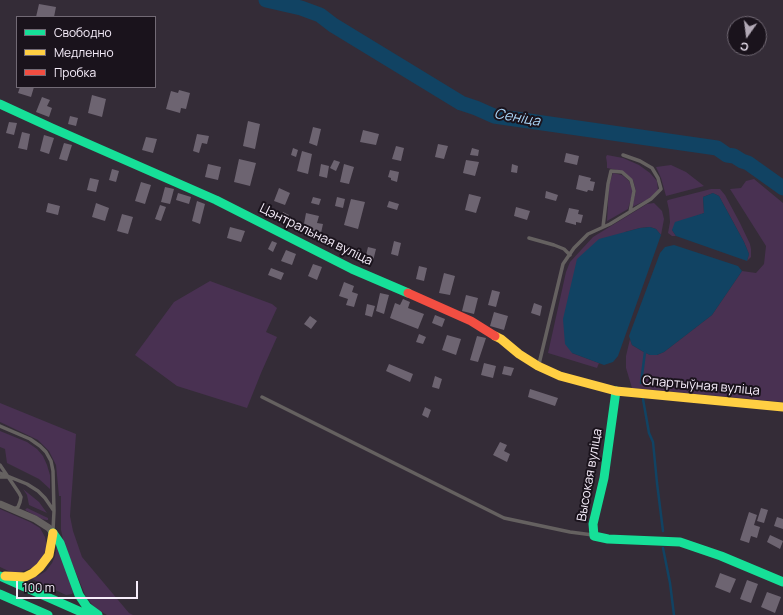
<!DOCTYPE html>
<meta charset="utf-8">
<style>
body{margin:0}
#map{position:relative;width:783px;height:615px;overflow:hidden;background:#342c37;font-family:Manrope,sans-serif}
canvas{display:block}
.legend{position:absolute;left:16px;top:16px;width:140px;height:72px;box-sizing:border-box;background:#1a131c;border:1px solid #726a75;margin:0;padding:5px 7px;list-style:none;font-size:12px;color:#f6edfa}
.legend li{display:flex;align-items:center;gap:8px;height:20px}
.legend b{width:20px;border:1px solid #726a75}
.north{position:absolute;left:727px;top:16px;width:40px;height:40px;box-sizing:border-box;background:#1a131c;border:1px solid #726a75;border-radius:50%;rotate:194deg;font-size:11px;font-weight:700;line-height:16px;text-align:center;color:#f6edfa}
.north::after{content:'';display:block;margin:auto;width:14px;height:18px;background:#b2a9b6;clip-path:polygon(50% 0,100% 100%,50% 72%,0 100%)}
.scale{position:absolute;left:16px;top:581px;width:122px;height:18px;box-sizing:border-box;border:2px solid #f6edfa;border-top:0;padding-left:5px;font-size:12px;line-height:14px;white-space:nowrap;color:#f6edfa;-webkit-text-stroke:3px #1a131c;paint-order:stroke}
</style>
<div id="map">
<canvas width="783" height="615"></canvas>
<ul class="legend">
<li><b style="height:5px;background:#16e098"></b>Свободно</li>
<li><b style="height:5px;background:#ffcf43"></b>Медленно</li>
<li><b style="height:5px;background:#f24e42"></b>Пробка</li>
</ul>
<div class="north">С</div>
<div class="scale">100 m</div>
</div>
<script>
const ctx = document.querySelector('canvas').getContext('2d');
ctx.lineJoin = 'round';
function paint(path, color) { ctx.fillStyle = color; ctx.fill(path, 'evenodd'); }
const shape = rows => new Path2D(rows.map(r => 'M' + r).join(''));
function stroke(path, color, width, dash) { ctx.strokeStyle = color; ctx.lineWidth = width; ctx.lineCap = dash ? 'butt' : 'round'; ctx.setLineDash(dash || []); ctx.stroke(path); }
function label(font, color, halo, rows, align = 'center') {
  ctx.font = font + ' Manrope,sans-serif'; ctx.lineWidth = 4; ctx.setLineDash([]); ctx.textBaseline = 'middle'; ctx.strokeStyle = halo; ctx.fillStyle = color; for (const [text, x, y, turn = 0] of rows) {
    ctx.save(); ctx.translate(x, y); ctx.rotate((+turn || 0) * Math.PI / 180); ctx.textAlign = isNaN(turn) ? turn : align; if (halo) ctx.strokeText(text, 0, 0); ctx.fillText(text, 0, 0); ctx.restore();
  }
}
const green = shape([
 [607,155,623,158,639,165,650,173,657,181,658,190,649,199,632,207,636,191,633,180,622,171,607,168,607,163,606,157],
 [671,165,686,172,704,186,666,196,661,178,656,167],
 [613,173,622,175,629,181,633,192,628,209,607,221,609,185],
 [754,179,783,203,783,402,632,388,626,368,626,356,630,339,632,345,642,351,650,355,657,355,664,352,712,315,742,271,756,273,764,264,766,246,730,189,741,188,746,181],
 [711,189,720,189,725,195,740,223,750,244,751,249,751,257,747,261,749,254,744,242,719,196,713,193,703,197,704,213,697,216,672,230,676,236,672,236,668,233,670,222,669,210,667,201,668,200],
 [654,203,662,211,664,219,661,235,656,229,650,227,640,228,625,232,572,353,599,363,597,368,548,353,566,272,570,262,593,237,647,204],
 [210,281,272,304,277,308,266,332,277,337,261,373,247,408,177,386,135,355,174,302],
 [0,403,76,434,70,516,73,531,82,557,129,613,133,615,107,615,96,609,86,597,64,544,61,530,61,496,59,496,56,465,49,451,38,440,0,422],
 [0,431,27,442,37,449,43,456,47,465,50,475,50,489,39,479,7,463,5,449,0,447],
 [23,489,39,502,47,513,29,505,27,495],
 [27,508,48,518,48,520,46,520,42,519,25,510],
 [0,509,30,522,40,528,45,537,47,546,41,562,32,568,15,574,0,567],
 [57,544,75,588,72,594,66,595,30,578,38,576,46,571,52,563,55,556]
]);
const water = shape([
 [713,193,719,196,744,242,749,254,747,261,676,236,672,230,675,222,704,213,703,197],
 [650,227,656,229,661,235,618,356,613,362,604,365,572,353,565,344,563,319,577,259,599,239,625,232,640,228],
 [674,245,738,266,742,271,712,315,664,352,657,355,650,355,642,351,632,345,629,336,660,253,665,247]
]);
const stream = shape([
 [641,383,645,352],
 [643,399,649,433,653,442,657,483,663,531],
 [663,548,670,583,674,615]
]);
const river = shape([
 [266,0,301,8,320,15,333,25,461,103,476,108,494,116,717,148,727,155,734,156,742,161,748,163,783,188]
]);
const building = shape([
 [39,4,56,7,54,17,36,17],
 [20,87,34,87,31,97,18,93],
 [179,90,190,93,186,109,181,108,180,113,166,109,171,91,178,93],
 [92,95,106,99,102,117,88,113],
 [42,97,50,100,47,106,52,108,49,117,36,112],
 [70,116,78,118,76,126,68,124],
 [248,121,260,124,255,149,243,146],
 [9,122,17,123,14,135,6,133],
 [313,127,321,129,317,146,309,143],
 [363,130,379,134,376,145,360,142],
 [22,132,30,134,27,150,18,148],
 [197,134,209,136,207,144,202,143,199,153,193,151],
 [44,135,54,138,49,154,40,151],
 [146,137,157,139,153,153,142,150],
 [64,143,72,145,67,161,59,159],
 [438,144,448,146,444,159,435,157],
 [396,146,404,148,401,161,392,159],
 [293,148,298,150,296,157,291,155],
 [472,148,479,150,478,156,470,155],
 [302,151,312,154,308,174,297,171],
 [566,153,579,156,577,165,564,162],
 [239,159,256,163,250,186,234,182],
 [334,160,340,162,336,171,330,168],
 [466,160,479,162,475,176,463,173],
 [208,164,221,167,218,180,205,177],
 [321,164,329,166,327,178,319,176],
 [344,164,354,167,349,184,340,182],
 [512,164,518,166,517,173,511,172],
 [112,169,119,171,116,182,109,180],
 [390,170,399,172,397,182,391,180,391,178,388,177],
 [579,175,591,178,590,181,595,182,593,191,588,190,587,192,576,189],
 [90,178,99,180,96,192,87,190],
 [141,182,151,185,145,204,135,201],
 [165,187,174,189,170,204,161,202],
 [279,188,290,193,285,205,274,201],
 [546,191,558,195,556,201,545,198],
 [178,193,191,197,189,204,176,200],
 [469,194,481,197,476,213,465,210],
 [313,197,321,199,319,205,311,203],
 [337,197,345,199,343,208,335,206],
 [351,199,365,202,358,229,344,225],
 [197,201,205,204,200,224,192,221],
 [389,201,399,204,397,210,387,207],
 [48,203,60,206,58,215,46,212],
 [96,203,109,208,105,221,92,217],
 [160,205,166,207,161,221,155,219],
 [516,207,530,211,527,220,514,216],
 [569,208,579,210,578,214,583,215,581,223,576,222,576,225,565,222],
 [283,212,289,215,286,223,279,221],
 [306,213,319,216,317,223,323,224,321,233,303,229],
 [122,214,133,217,128,234,117,231],
 [230,227,245,231,241,242,227,238],
 [272,241,277,243,273,252,268,249],
 [394,241,401,243,398,256,391,254],
 [368,247,376,249,373,261,365,259],
 [286,250,296,254,292,265,281,261],
 [313,264,322,267,317,280,308,276],
 [419,266,427,268,424,281,416,279],
 [271,268,284,273,281,280,268,275],
 [444,273,455,276,450,295,439,293],
 [344,282,354,286,352,292,358,294,354,307,346,305,348,299,339,296],
 [492,290,500,292,496,307,488,305],
 [380,293,389,295,384,314,376,311],
 [466,295,478,298,474,314,462,311],
 [403,299,410,302,408,308,424,314,418,329,390,318,395,303,400,305],
 [534,303,542,306,540,316,531,313],
 [367,304,375,306,372,317,365,315],
 [494,312,508,316,504,330,490,326],
 [435,315,445,319,442,327,432,323],
 [310,316,317,321,311,329,304,324],
 [419,334,426,337,423,344,416,342],
 [447,335,461,339,456,355,442,350],
 [477,336,486,338,478,362,470,360],
 [484,363,496,366,493,378,481,375],
 [389,364,413,374,410,382,386,371],
 [504,366,514,368,511,376,502,374],
 [435,376,442,379,439,389,432,387],
 [530,389,558,398,555,406,528,397],
 [425,407,431,410,428,418,422,415],
 [500,442,507,445,504,451,510,454,507,462,493,455],
 [761,508,768,510,764,523,757,521],
 [749,512,757,515,754,525,760,527,757,538,751,536,749,543,740,540],
 [777,517,783,519,783,529,774,526],
 [770,535,783,541,780,549,767,542],
 [720,573,736,579,730,593,715,587],
 [747,580,758,584,751,603,740,599],
 [767,592,781,597,775,613,761,607]
]);
const lane = shape([
 [603,227,608,184,611,171,622,172,631,180,634,191,630,212],
 [529,238,554,245,564,249,570,255],
 [539,364,563,264,574,248,588,234,610,224,651,199,661,189,658,178,652,168,640,161,623,155],
 [262,397,504,518,570,532,593,535],
 [0,426,30,439,40,446,46,452,51,461,53,471,54,511],
 [0,465,19,493,21,497,20,502,18,507,14,509],
 [0,473,27,484,38,491,45,498,54,511,53,530],
 [0,477,8,477]
]);
const street = shape([
 [0,504,35,519,49,528,53,533]
]);
const fast = shape([
 [0,104,52,128,216,200,352,269,408,293],
 [616,391,604,478,593,524,594,536,608,539,680,542,721,556,783,582],
 [53,533,60,543,79,595,87,607,98,615],
 [0,576,88,615],
 [0,594,48,615]
]);
const slow = shape([
 [495,336,501,339,519,354,538,366,560,376,616,391,783,407],
 [5,576,25,577,33,573,40,567,49,555,53,533]
]);
const jam = shape([
 [408,293,471,321,495,336]
]);
const streetNames = [
 ["Цэнтральная вуліца",316,235,26],
 ["Спартыўная вуліца",701,386,5],
 ["Высокая вуліца",590,475,-80]
];
const waterNames = [
 ["Сеніца",517,118,10]
];
paint(green, '#493152');
paint(water, '#114363');
stroke(stream, '#114363', 2.5);
stroke(river, '#114363', 15);
paint(building, '#6d6471');
stroke(lane, '#656160', 3.5);
stroke(street, '#656160', 7);
stroke(fast, '#16e098', 9);
stroke(slow, '#ffcf43', 9);
stroke(jam, '#f24e42', 9);
label('13px', '#f6edfa', '#1a131c', streetNames);
label('italic 14px', '#aad5f7', '#1a131c', waterNames);
</script>
